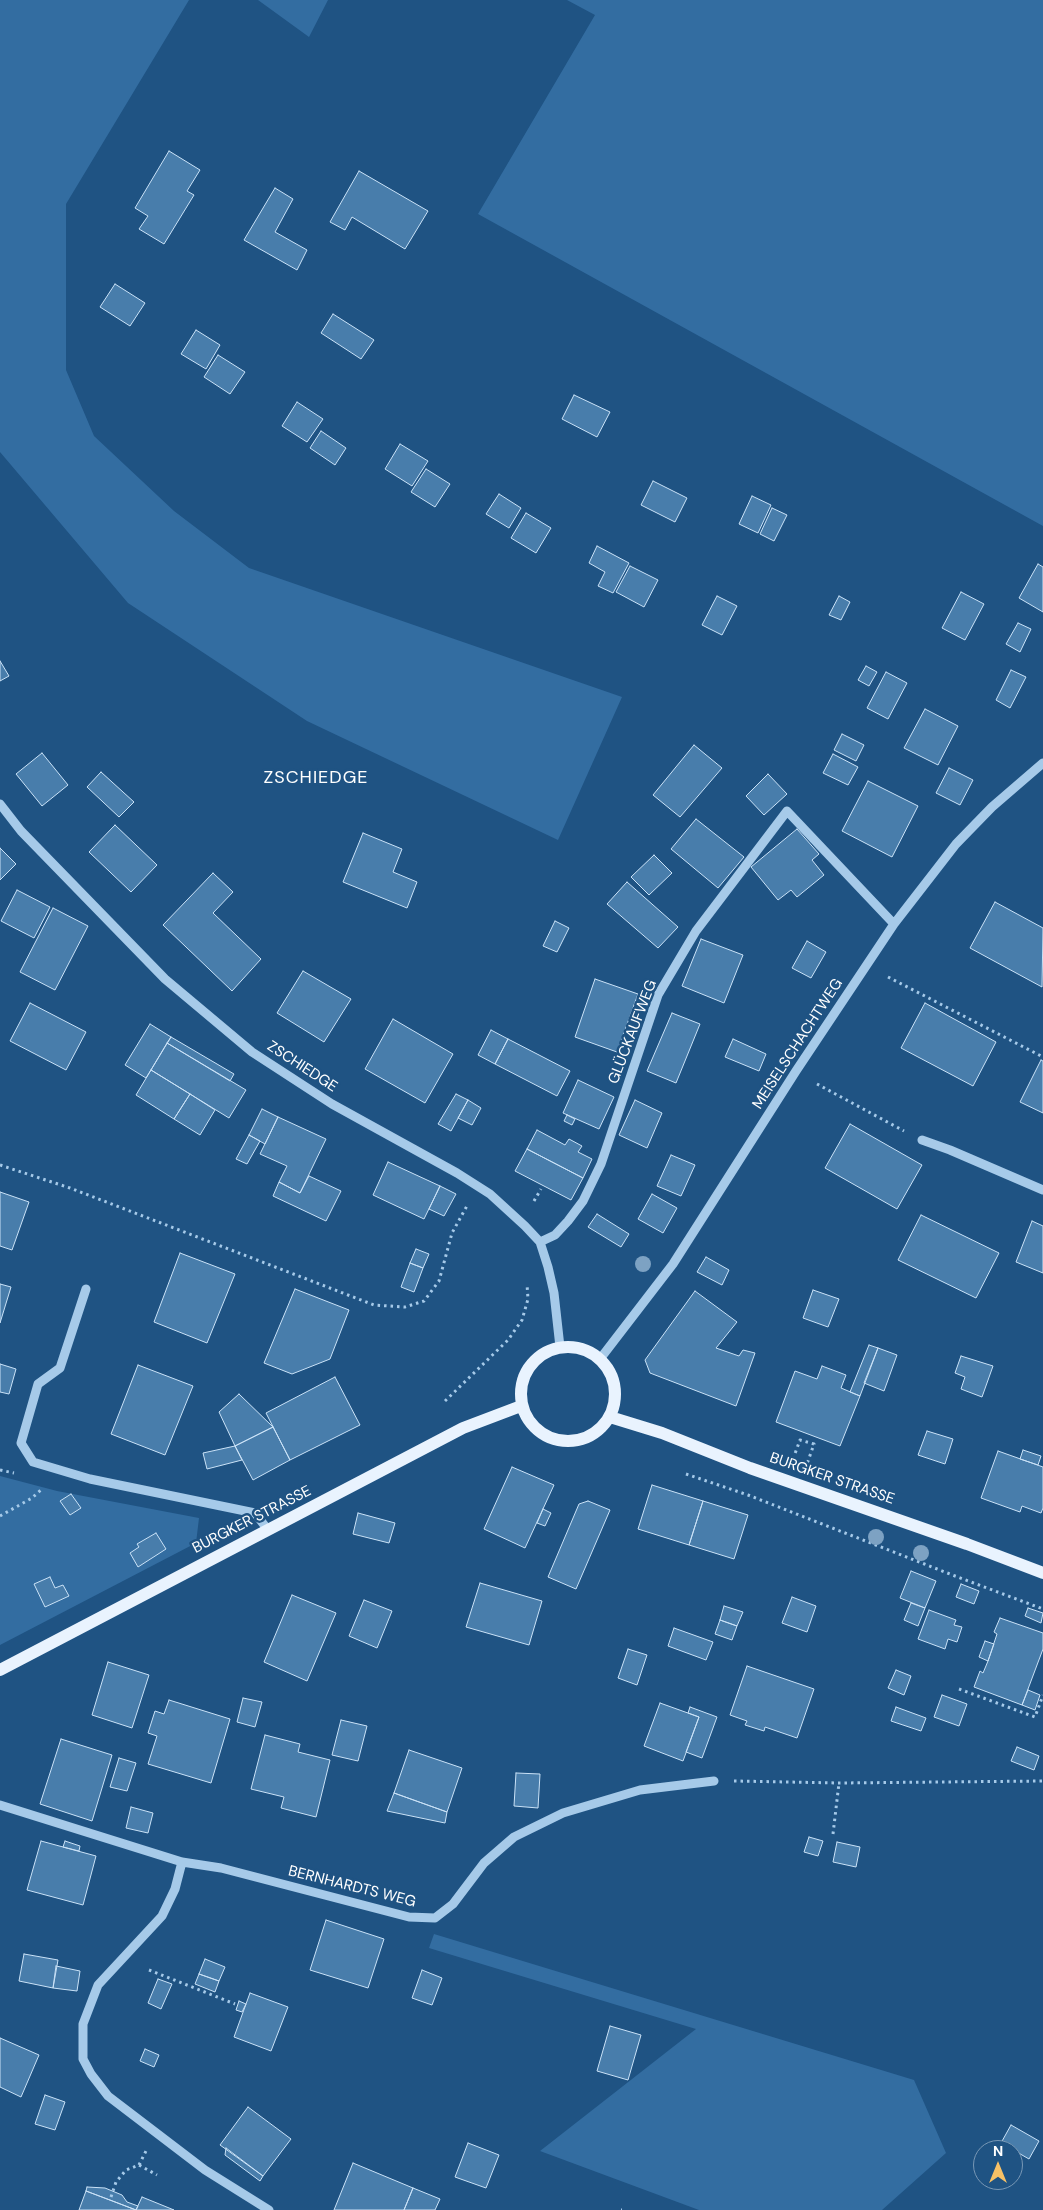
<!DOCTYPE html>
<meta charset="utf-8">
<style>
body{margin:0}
#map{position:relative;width:1043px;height:2210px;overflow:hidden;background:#1f5383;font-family:"DM Sans",sans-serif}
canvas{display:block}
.north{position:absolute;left:973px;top:2140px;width:50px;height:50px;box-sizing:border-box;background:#1f5383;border:1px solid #7998b5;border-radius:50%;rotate:0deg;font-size:14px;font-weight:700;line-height:20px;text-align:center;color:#fff}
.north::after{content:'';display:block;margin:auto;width:18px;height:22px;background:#f7c166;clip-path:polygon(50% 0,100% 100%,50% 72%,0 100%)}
</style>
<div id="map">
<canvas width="1043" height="2210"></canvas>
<div class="north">N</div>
</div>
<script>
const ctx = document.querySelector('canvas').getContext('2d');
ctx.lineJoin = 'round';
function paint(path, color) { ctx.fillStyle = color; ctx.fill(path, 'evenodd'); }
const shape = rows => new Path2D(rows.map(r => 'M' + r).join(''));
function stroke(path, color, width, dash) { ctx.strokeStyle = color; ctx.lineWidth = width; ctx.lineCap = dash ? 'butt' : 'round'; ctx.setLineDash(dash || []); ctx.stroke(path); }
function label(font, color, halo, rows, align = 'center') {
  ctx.font = font + ' "DM Sans",sans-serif'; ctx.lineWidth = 5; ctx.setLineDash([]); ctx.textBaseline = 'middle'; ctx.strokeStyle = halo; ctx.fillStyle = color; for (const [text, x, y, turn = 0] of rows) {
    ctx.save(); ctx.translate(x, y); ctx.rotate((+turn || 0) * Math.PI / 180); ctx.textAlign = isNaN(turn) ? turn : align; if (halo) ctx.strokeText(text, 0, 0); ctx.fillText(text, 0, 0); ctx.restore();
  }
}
const green = shape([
 [0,0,189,0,66,204,66,370,94,436,174,511,249,568,622,697,558,840,307,721,128,603,0,452],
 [258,0,328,0,309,37],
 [567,0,1043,0,1043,526,478,214,595,15],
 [0,1476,57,1491,199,1518,196,1543,0,1645],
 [434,1934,914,2080,946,2153,882,2210,699,2210,540,2151,696,2029,429,1948]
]);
const building = shape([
 [169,151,200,170,187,191,194,195,164,244,139,229,148,216,135,208,169,151],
 [359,171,428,211,405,249,352,217,345,230,330,222,359,171],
 [275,188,293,199,275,232,307,250,297,270,244,240,275,188],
 [115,284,145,303,130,326,100,307,115,284],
 [333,314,374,340,361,359,321,333,333,314],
 [196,330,220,345,206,369,181,354,196,330],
 [218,355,245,372,230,394,204,377,218,355],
 [574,395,610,412,597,437,562,419,574,395],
 [297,402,323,419,307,442,282,426,297,402],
 [321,431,346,448,335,465,310,448,321,431],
 [400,444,428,461,412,486,385,469,400,444],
 [426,469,450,484,435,507,411,492,426,469],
 [653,481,687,498,675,522,641,505,653,481],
 [499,494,521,508,509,528,486,514,499,494],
 [752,496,771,505,758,533,739,524,752,496],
 [772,508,787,515,774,541,760,534,772,508],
 [526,513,551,528,536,553,511,538,526,513],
 [597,546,629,563,613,593,598,586,605,572,589,563,597,546],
 [1038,564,1043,567,1043,612,1019,598,1038,564],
 [630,566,658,580,644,607,616,592,630,566],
 [961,592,984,604,965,640,942,628,961,592],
 [717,596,737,606,722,635,702,625,717,596],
 [839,596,850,602,841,620,829,615,839,596],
 [1018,623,1031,629,1020,652,1006,644,1018,623],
 [0,661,9,676,0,681,0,661],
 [866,666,877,672,869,686,858,680,866,666],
 [1011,670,1026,677,1010,708,996,700,1011,670],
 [886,672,907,683,888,719,867,708,886,672],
 [925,709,958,726,938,765,904,748,925,709],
 [842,734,864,745,856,761,834,750,842,734],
 [694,745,722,768,680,817,653,795,694,745],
 [42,753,68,785,42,806,16,774,42,753],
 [833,754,858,767,848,785,823,773,833,754],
 [949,768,973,780,960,805,936,793,949,768],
 [101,772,134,802,119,817,87,787,101,772],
 [768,774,787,794,764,815,746,796,768,774],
 [868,781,918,806,892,857,842,831,868,781],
 [696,819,744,857,718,888,671,849,696,819],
 [115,825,157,865,131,892,89,852,115,825],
 [797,829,819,854,812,860,824,875,797,897,791,890,778,900,751,867,797,829],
 [363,833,402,849,393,872,417,882,407,908,343,882,363,833],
 [0,848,16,864,0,880,0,848],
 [654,855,672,873,649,895,631,877,654,855],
 [213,873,233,892,213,913,261,959,232,991,163,925,213,873],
 [627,882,678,927,658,948,607,904,627,882],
 [17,890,50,907,34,938,1,921,17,890],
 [995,902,1043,928,1042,987,970,948,995,902],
 [53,908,88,926,55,990,20,972,53,908],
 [555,921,569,928,557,952,543,946,555,921],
 [701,939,743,955,724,1003,682,986,701,939],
 [807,941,826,952,811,978,792,968,807,941],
 [303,971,351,999,324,1042,277,1013,303,971],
 [595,979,638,994,617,1052,575,1037,595,979],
 [30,1003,86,1032,66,1070,10,1041,30,1003],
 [925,1003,996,1042,973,1086,901,1048,925,1003],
 [672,1013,700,1024,676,1083,647,1071,672,1013],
 [393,1019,453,1054,425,1103,365,1069,393,1019],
 [150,1024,171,1037,146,1078,125,1065,150,1024],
 [491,1030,508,1039,495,1064,478,1055,491,1030],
 [171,1037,234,1074,230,1081,167,1043,171,1037],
 [508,1039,570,1071,557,1096,495,1064,508,1039],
 [733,1039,766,1054,759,1071,725,1057,733,1039],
 [167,1043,246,1090,229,1118,151,1070,167,1043],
 [1041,1060,1043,1061,1043,1113,1020,1102,1041,1060],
 [151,1070,190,1094,174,1119,136,1095,151,1070],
 [578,1080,614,1097,599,1129,563,1113,578,1080],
 [190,1094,215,1110,200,1135,174,1119,190,1094],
 [456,1094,468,1100,451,1131,438,1124,456,1094],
 [468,1100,481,1108,472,1125,458,1118,468,1100],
 [635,1100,662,1113,647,1148,619,1135,635,1100],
 [262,1109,278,1117,265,1144,249,1135,262,1109],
 [567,1115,575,1119,572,1125,564,1121,567,1115],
 [278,1117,326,1139,300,1193,279,1182,287,1166,260,1154,278,1117],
 [850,1124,922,1165,897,1209,825,1168,850,1124],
 [537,1130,565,1145,569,1139,582,1146,578,1152,592,1159,583,1178,527,1149,537,1130],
 [249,1135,260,1141,247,1164,236,1159,249,1135],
 [527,1149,583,1178,571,1200,515,1171,527,1149],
 [671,1155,695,1165,681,1196,657,1186,671,1155],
 [388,1162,440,1186,424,1219,373,1195,388,1162],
 [309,1176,341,1191,326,1221,273,1196,279,1182,300,1193,309,1176],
 [440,1186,456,1194,444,1216,429,1209,440,1186],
 [0,1192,29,1202,12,1250,0,1246,0,1192],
 [652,1194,677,1208,663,1233,638,1219,652,1194],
 [597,1214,629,1234,621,1247,588,1227,597,1214],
 [921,1215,999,1253,976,1298,898,1260,921,1215],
 [1032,1221,1043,1226,1043,1273,1016,1262,1032,1221],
 [416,1249,429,1254,423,1268,410,1263,416,1249],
 [180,1253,235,1274,207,1343,154,1322,180,1253],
 [706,1257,729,1270,722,1285,697,1272,706,1257],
 [410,1263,423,1268,414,1292,401,1287,410,1263],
 [0,1284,11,1287,0,1323,0,1284],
 [295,1289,349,1310,330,1359,292,1374,264,1363,295,1289],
 [813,1290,839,1299,828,1327,803,1318,813,1290],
 [695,1291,737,1322,716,1348,739,1356,743,1350,755,1353,736,1406,650,1373,645,1360,695,1291],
 [869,1345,878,1348,860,1396,850,1392,869,1345],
 [878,1348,897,1355,884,1391,864,1383,878,1348],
 [961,1356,993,1366,982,1397,961,1389,965,1377,955,1373,961,1356],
 [0,1364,16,1369,9,1394,0,1392,0,1364],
 [138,1365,193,1386,165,1455,111,1434,138,1365],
 [822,1366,846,1375,841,1388,860,1396,840,1446,776,1422,795,1371,817,1379,822,1366],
 [335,1377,360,1425,290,1460,266,1413,335,1377],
 [239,1394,273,1427,235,1446,219,1412,239,1394],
 [273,1427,290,1460,253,1480,235,1446,273,1427],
 [927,1431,953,1439,945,1464,918,1455,927,1431],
 [235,1446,242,1460,207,1469,203,1453,235,1446],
 [1023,1450,1041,1456,1038,1465,1020,1459,1023,1450],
 [998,1451,1043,1467,1043,1508,1041,1513,1022,1506,1020,1512,981,1498,998,1451],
 [512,1467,554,1485,525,1548,484,1529,512,1467],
 [652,1485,703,1501,689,1545,638,1529,652,1485],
 [71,1494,81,1508,70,1515,60,1501,71,1494],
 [588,1501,610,1510,576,1589,548,1577,579,1504,588,1501],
 [703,1501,748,1515,734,1559,689,1545,703,1501],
 [543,1509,551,1513,545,1526,537,1523,543,1509],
 [358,1513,395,1523,389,1543,353,1534,358,1513],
 [156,1533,166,1549,138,1567,130,1553,139,1547,137,1544,156,1533],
 [911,1571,936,1581,925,1608,900,1598,911,1571],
 [50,1577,55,1588,63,1585,69,1596,45,1607,34,1584,50,1577],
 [480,1583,542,1601,529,1645,466,1627,480,1583],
 [961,1584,979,1591,974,1604,956,1597,961,1584],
 [292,1595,336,1613,307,1681,264,1662,292,1595],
 [792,1597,816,1606,807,1632,782,1623,792,1597],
 [364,1600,392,1611,377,1648,349,1636,364,1600],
 [911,1603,925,1608,918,1626,904,1620,911,1603],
 [724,1606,743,1612,737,1626,720,1620,724,1606],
 [1028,1608,1043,1613,1041,1623,1025,1616,1028,1608],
 [929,1610,956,1620,954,1625,962,1627,957,1642,948,1639,945,1649,918,1639,929,1610],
 [1000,1618,1043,1633,1043,1649,1022,1705,974,1687,980,1671,983,1673,988,1661,997,1634,994,1632,1000,1618],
 [720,1620,737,1626,732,1640,715,1634,720,1620],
 [674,1628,713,1642,706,1660,668,1646,674,1628],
 [985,1641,994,1644,988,1661,979,1657,985,1641],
 [628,1649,647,1655,637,1685,618,1678,628,1649],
 [108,1662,149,1675,132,1728,92,1715,108,1662],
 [747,1666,814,1689,797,1738,765,1727,764,1731,745,1725,747,1721,730,1715,747,1666],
 [896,1670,911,1676,904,1695,888,1688,896,1670],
 [1028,1690,1040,1695,1035,1710,1022,1705,1028,1690],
 [942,1695,967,1704,959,1726,934,1717,942,1695],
 [243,1698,262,1702,255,1727,237,1722,243,1698],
 [169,1700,230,1719,211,1783,148,1764,157,1736,148,1733,155,1711,164,1714,169,1700],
 [660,1703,699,1717,683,1761,644,1746,660,1703],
 [690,1707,717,1717,702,1758,686,1752,699,1717,688,1713,690,1707],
 [896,1707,926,1718,921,1731,891,1721,896,1707],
 [341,1720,367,1726,358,1761,332,1755,341,1720],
 [265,1735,300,1744,298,1752,330,1760,316,1817,281,1808,284,1797,251,1789,265,1735],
 [61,1739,112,1755,92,1821,40,1804,61,1739],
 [1017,1747,1039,1756,1034,1770,1011,1761,1017,1747],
 [409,1750,462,1768,447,1812,394,1793,409,1750],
 [119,1758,136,1763,127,1791,110,1787,119,1758],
 [516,1773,540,1774,538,1808,514,1806,516,1773],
 [394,1793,447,1812,445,1823,387,1811,394,1793],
 [131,1807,153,1813,148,1833,126,1828,131,1807],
 [809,1837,823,1841,818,1856,804,1852,809,1837],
 [41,1841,96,1856,83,1905,27,1890,41,1841],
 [65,1841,80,1846,79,1851,63,1847,65,1841],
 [837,1842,860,1847,856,1867,833,1862,837,1842],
 [326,1920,384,1939,368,1988,310,1970,326,1920],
 [24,1954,58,1960,53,1988,19,1981,24,1954],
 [205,1959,225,1967,219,1981,199,1974,205,1959],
 [56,1966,80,1971,77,1991,53,1988,56,1966],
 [422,1970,442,1978,432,2005,412,1998,422,1970],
 [199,1974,219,1981,215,1992,195,1984,199,1974],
 [158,1979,172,1984,161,2009,148,2003,158,1979],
 [250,1993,288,2007,271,2051,234,2037,250,1993],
 [239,2001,246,2004,242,2012,236,2010,239,2001],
 [610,2026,641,2035,628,2080,597,2071,610,2026],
 [0,2038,39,2055,21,2097,0,2087,0,2038],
 [145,2049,159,2055,154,2067,140,2061,145,2049],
 [45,2095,65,2102,55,2130,35,2124,45,2095],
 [248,2107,291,2139,263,2176,220,2145,248,2107],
 [1011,2125,1039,2141,1029,2159,1001,2143,1011,2125],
 [468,2143,499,2155,486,2188,455,2177,468,2143],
 [226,2148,263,2176,260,2181,225,2155,226,2148],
 [353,2163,413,2188,404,2210,334,2210,353,2163],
 [87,2187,105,2188,122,2195,127,2202,138,2206,136,2210,86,2191,87,2187],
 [413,2188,440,2199,435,2210,404,2210,413,2188],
 [86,2191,110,2200,136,2210,79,2210,86,2191],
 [142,2197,174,2210,136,2210,142,2197]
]);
const path = shape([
 [888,977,1043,1057],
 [817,1084,904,1131],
 [0,1165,70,1188,374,1305,405,1307,424,1301,439,1281,452,1233,468,1204],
 [534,1201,541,1189],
 [445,1401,508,1340,522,1320,528,1299,527,1284],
 [793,1459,800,1440,814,1444,807,1464],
 [0,1470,14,1473],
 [686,1474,748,1495,955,1576,1043,1609],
 [0,1516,32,1498,43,1488],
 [959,1689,1035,1717,1043,1695],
 [734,1781,839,1783,1043,1781],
 [833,1834,839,1783],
 [149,1970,235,2004],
 [139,2165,146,2151],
 [111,2197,116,2182,126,2170,139,2165,157,2175],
 [621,2210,622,2210]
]);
const minor = shape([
 [0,804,21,831,165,979,252,1052,332,1104,457,1173,490,1194,525,1226,540,1242,548,1267,554,1293,560,1347],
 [922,1140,950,1150,1043,1190],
 [540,1242,555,1235,568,1221,583,1201,601,1164,658,995,696,931,787,811,894,924],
 [86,1289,60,1368,38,1384,21,1443,33,1462,90,1479,255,1513,268,1530],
 [600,1359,673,1264,796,1071,894,924,956,844,992,807,1043,763],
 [0,1805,182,1862,221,1868,409,1917,435,1918,453,1904,484,1863,514,1837,563,1813,640,1790,714,1781],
 [182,1862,175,1889,162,1916,98,1985,83,2024,83,2059,91,2074,108,2096,205,2170,269,2210]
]);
const major = shape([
 '521 1394a47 47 0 1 1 94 0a47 47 0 1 1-94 0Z',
 [610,1417,662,1433,750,1468,967,1544,1043,1573],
 [0,1670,463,1428,521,1406]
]);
const trees = [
 [643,1264],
 [876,1537],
 [921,1553]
];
const streetNames = [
 ["GLÜCKAUFWEG",633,1032,-69],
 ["MEISELSCHACHTWEG",798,1044,-57],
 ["ZSCHIEDGE",302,1067,33],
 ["BURGKER STRASSE",832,1479,19],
 ["BURGKER STRASSE",252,1520,-27],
 ["BERNHARDTS WEG",352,1887,14]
];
const quarterNames = [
 ["ZSCHIEDGE",316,778]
];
paint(green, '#336da1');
paint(building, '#487dab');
stroke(building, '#cae2f7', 1);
stroke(path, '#a6cae9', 3, [2.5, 4]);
stroke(minor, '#a6cae9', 9);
stroke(major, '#e9f3fe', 12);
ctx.fillStyle = '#7da2c3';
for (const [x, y] of trees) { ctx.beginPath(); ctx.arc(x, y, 8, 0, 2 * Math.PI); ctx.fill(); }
label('15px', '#fff', '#1f5383', streetNames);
ctx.letterSpacing = '1px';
label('18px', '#fff', '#1f5383', quarterNames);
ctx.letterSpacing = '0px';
</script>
